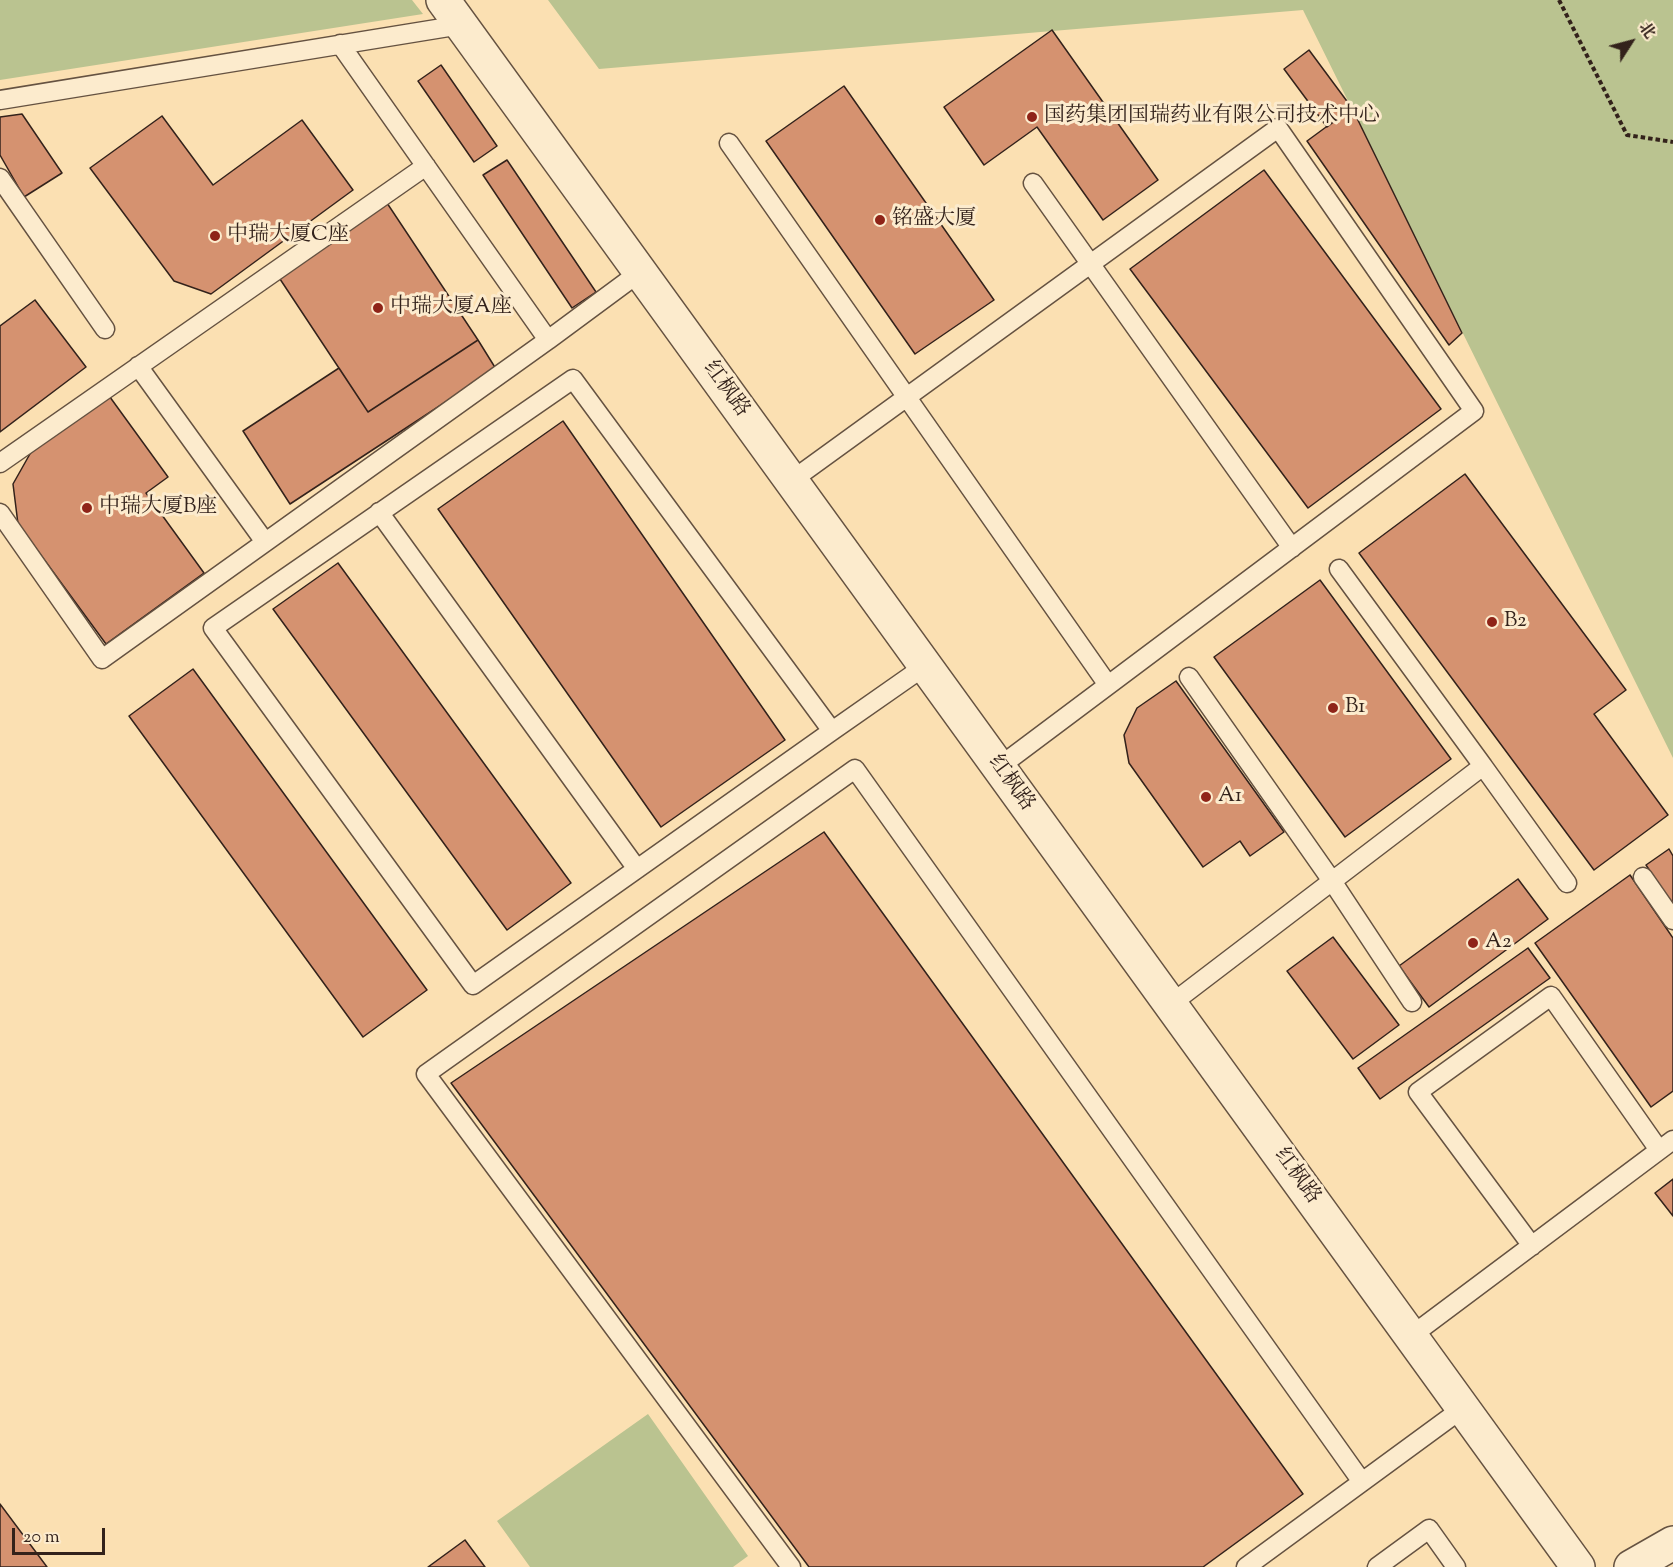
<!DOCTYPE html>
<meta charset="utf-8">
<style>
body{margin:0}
#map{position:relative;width:1673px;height:1567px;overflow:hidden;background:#fbe0b2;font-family:"Sorts Mill Goudy","Noto Serif SC",serif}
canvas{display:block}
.north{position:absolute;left:1601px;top:12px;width:60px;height:60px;-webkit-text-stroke:4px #fcebcd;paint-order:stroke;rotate:54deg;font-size:16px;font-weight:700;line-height:24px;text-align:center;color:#33221b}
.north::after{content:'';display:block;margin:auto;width:21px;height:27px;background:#33221b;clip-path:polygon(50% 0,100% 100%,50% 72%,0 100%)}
.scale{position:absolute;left:12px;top:1528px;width:93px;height:27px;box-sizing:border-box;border:3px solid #33221b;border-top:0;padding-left:8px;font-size:18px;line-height:21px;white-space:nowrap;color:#33221b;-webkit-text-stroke:4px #fcebcd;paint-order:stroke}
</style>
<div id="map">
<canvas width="1673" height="1567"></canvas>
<div class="north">北</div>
<div class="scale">20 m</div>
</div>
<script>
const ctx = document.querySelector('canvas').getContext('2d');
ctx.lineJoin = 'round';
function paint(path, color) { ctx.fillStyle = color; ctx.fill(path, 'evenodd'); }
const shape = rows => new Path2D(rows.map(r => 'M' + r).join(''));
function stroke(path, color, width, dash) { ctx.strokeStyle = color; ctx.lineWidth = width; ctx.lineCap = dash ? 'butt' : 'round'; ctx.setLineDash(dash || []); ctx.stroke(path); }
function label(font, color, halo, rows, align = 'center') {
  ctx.font = font + ' "Sorts Mill Goudy","Noto Serif SC",serif'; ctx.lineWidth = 6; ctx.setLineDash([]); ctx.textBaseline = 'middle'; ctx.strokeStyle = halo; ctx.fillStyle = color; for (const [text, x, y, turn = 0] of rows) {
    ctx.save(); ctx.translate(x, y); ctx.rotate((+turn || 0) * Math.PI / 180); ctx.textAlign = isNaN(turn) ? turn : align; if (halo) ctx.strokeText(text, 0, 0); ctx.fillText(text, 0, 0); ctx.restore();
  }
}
const green = shape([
 [0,0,412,0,423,14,0,80],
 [548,0,1673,0,1673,758,1303,10,599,69],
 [648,1414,748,1556,733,1567,530,1567,497,1521]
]);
const building = shape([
 [1052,30,1158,180,1103,220,1037,127,984,165,944,107,1052,30],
 [1309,50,1352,108,1327,127,1284,69,1309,50],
 [441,65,497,146,474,162,418,81,441,65],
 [844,86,994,300,915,354,766,141,844,86],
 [1352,108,1462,333,1449,345,1307,141,1352,108],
 [22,114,62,173,24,197,0,155,0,117,22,114],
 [162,116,213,185,302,120,353,190,211,294,174,281,90,168,162,116],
 [507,160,596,292,572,308,483,175,507,160],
 [1264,170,1441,409,1308,508,1130,269,1264,170],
 [387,203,478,340,368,412,278,276,387,203],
 [35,300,86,367,0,432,0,326,35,300],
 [478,340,496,369,290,504,243,431,339,368,368,412,478,340],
 [107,393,168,477,146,493,204,573,106,644,18,524,13,484,35,445,107,393],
 [563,421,785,740,661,827,438,509,563,421],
 [1465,474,1626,690,1594,714,1668,815,1594,870,1359,553,1465,474],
 [338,563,571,883,507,930,273,609,338,563],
 [1320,580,1451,759,1345,837,1214,657,1320,580],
 [193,669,427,990,363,1037,129,716,193,669],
 [1176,681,1284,832,1250,856,1240,841,1203,867,1129,763,1124,735,1137,708,1176,681],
 [824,832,1303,1494,1203,1567,809,1567,451,1083,824,832],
 [1669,849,1673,856,1673,905,1646,865,1669,849],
 [1630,875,1673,938,1673,1091,1651,1107,1535,943,1630,875],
 [1518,879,1548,919,1429,1007,1399,966,1518,879],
 [1333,937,1399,1025,1353,1059,1287,971,1333,937],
 [1528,948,1550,978,1380,1099,1358,1068,1528,948],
 [1673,1179,1673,1216,1655,1193,1673,1179],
 [0,1504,47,1567,0,1567,0,1504],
 [465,1540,485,1567,428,1567,465,1540]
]);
const path = shape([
 [1559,0,1627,135,1673,142]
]);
const service = shape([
 [340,44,548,340,640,272],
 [0,100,461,25],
 [729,143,1108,685],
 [0,178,105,329],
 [1033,183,1292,548],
 [138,366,265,542],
 [0,463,426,166],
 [791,481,1278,128,1474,411,999,767],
 [379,512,637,869],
 [0,513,102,659,548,340],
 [1189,677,1332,881,1412,1002],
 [832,731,573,379,213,628,473,985,832,731,925,666],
 [1483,766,1567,883],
 [1643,877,1673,920],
 [1171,1004,1483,766,1339,569],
 [1532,1246,1418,1092,1551,996,1659,1150],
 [1411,1336,1673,1140],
 [791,1567,426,1074,855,769,1362,1482],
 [1246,1567,1463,1408],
 [1377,1567,1429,1529,1456,1567]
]);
const tertiary = shape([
 [443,0,1578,1567],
 [1631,1567,1673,1543]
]);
const markers = [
 [1032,117,6,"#8f2418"],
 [880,220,6,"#8f2418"],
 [215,236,6,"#8f2418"],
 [378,308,6,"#8f2418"],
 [87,508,6,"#8f2418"],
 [1492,622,6,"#8f2418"],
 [1333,708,6,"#8f2418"],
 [1206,797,6,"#8f2418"],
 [1473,943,6,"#8f2418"]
];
const poiNames = [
 ["国药集团国瑞药业有限公司技术中心",1044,117],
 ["铭盛大厦",892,220],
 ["中瑞大厦C座",227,236],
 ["中瑞大厦A座",390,308],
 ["中瑞大厦B座",99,508],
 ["B2",1504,622],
 ["B1",1345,708],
 ["A1",1218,797],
 ["A2",1485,943]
];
const streetNames = [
 ["红枫路",725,390,54],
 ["红枫路",1010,784,54],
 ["红枫路",1296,1177,54]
];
paint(green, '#bac390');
paint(building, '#d59270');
stroke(building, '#33221b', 1.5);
stroke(service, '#655241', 21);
stroke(tertiary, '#655241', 36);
stroke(path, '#33221b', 4, [4.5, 3]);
stroke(service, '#fcebcd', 18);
stroke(tertiary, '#fcebcd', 33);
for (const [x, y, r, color] of markers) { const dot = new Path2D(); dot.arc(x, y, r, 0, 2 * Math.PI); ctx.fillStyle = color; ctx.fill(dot); stroke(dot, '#fcebcd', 2); }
label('21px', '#33221b', '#fcebcd', poiNames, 'left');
label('21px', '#33221b', '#fcebcd', streetNames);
</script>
